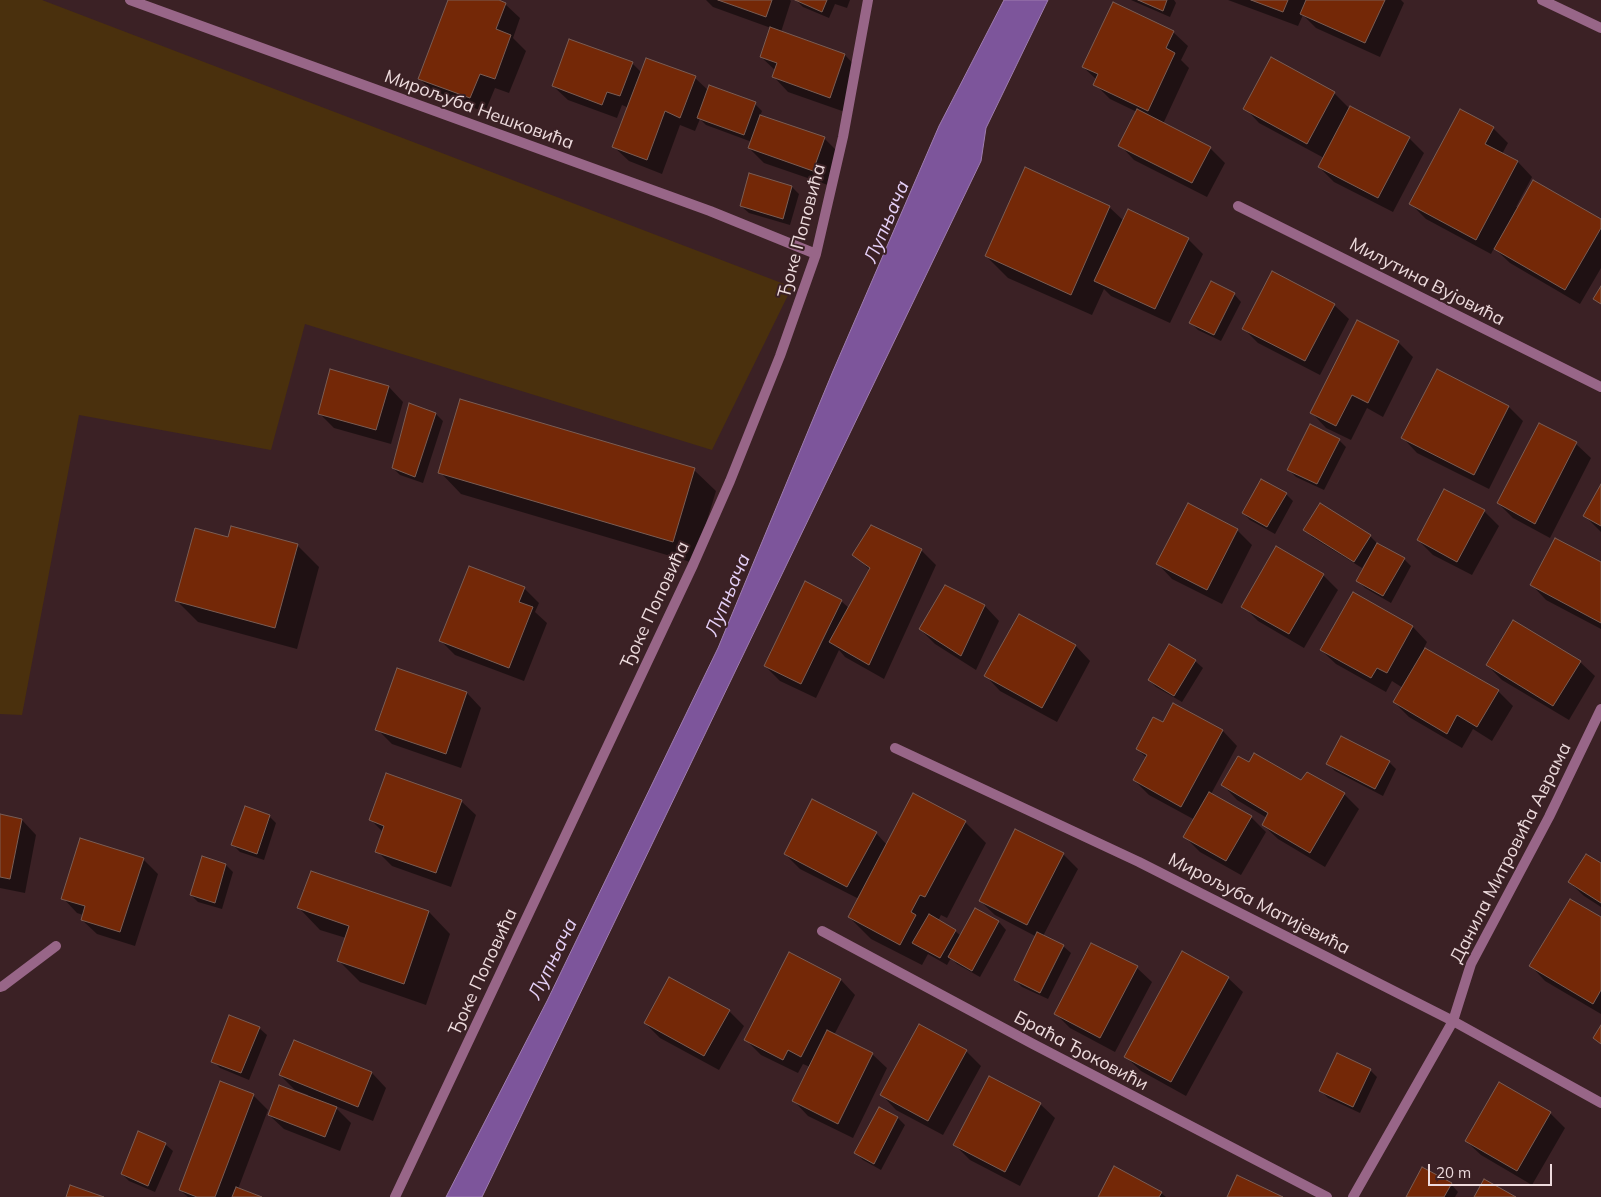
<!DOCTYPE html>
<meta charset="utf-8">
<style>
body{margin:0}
#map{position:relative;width:1601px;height:1197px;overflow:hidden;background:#3b2125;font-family:Mulish,sans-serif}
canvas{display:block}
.scale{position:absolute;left:1428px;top:1164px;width:124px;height:22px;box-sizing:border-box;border:2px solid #eddbdd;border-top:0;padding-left:6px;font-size:15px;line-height:18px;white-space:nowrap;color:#eddbdd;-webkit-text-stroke:4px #3b2125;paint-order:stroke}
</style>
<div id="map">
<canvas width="1601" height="1197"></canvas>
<div class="scale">20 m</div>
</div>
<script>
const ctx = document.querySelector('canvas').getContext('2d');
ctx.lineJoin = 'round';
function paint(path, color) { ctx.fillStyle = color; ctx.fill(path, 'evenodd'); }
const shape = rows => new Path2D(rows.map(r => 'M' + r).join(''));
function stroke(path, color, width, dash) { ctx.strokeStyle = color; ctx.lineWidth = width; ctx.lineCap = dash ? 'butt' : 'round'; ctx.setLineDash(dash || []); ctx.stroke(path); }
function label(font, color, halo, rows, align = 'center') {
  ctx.font = font + ' Mulish,sans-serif'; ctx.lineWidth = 4; ctx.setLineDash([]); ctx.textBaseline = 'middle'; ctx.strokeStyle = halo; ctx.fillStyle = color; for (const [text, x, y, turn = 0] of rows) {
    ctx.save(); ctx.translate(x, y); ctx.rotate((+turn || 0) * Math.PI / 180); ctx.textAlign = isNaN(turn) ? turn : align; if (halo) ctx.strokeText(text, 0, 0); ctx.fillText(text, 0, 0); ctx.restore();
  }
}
const green = shape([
 [0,0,42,0,792,287,712,450,305,324,271,450,79,415,22,715,0,714]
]);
const water = shape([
 [1004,0,1048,0,986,128,981,161,482,1197,446,1197,547,1001,718,648,833,371,939,126,1004,0]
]);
const shadow = shape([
 [449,0,496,0,505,4,520,18,513,38,526,51,509,93,495,88,485,112,434,93,419,78],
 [706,0,790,0,791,1,781,32,845,55,859,70,845,112,788,92,774,77,776,71,761,57,771,28,713,7],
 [796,0,850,0,847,8,835,4,829,18,803,7],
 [1131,0,1174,0,1176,3,1170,17],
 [1228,0,1401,0,1404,3,1380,57,1316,28,1303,15,1298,26],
 [1173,32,1188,46,1181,60,1189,68,1163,124,1210,148,1225,163,1207,197,1134,160,1120,145,1137,112,1110,99,1095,84,1097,80,1083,67],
 [632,63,642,73,695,78,709,91,755,104,762,111,760,116,824,138,839,153,828,185,764,163,749,148,752,142,706,125,700,119,695,131,680,125,662,174,629,161,614,147,629,108,622,105,617,118,568,100,553,86],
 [1334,93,1350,109,1409,138,1424,153,1393,212,1334,182,1319,167,1324,158,1259,123,1245,108],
 [1493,128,1508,143,1502,154,1518,162,1532,177,1516,207,1601,221,1601,268,1580,304,1510,263,1494,248,1491,254,1426,219,1411,204],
 [750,175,792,187,799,194,790,225,749,213,741,206],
 [1109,207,1124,221,1188,239,1203,254,1170,323,1111,296,1104,289,1092,315,1008,278,986,256],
 [1234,294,1241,302,1221,341,1198,330,1191,323],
 [1334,305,1349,319,1320,375,1258,343,1244,329],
 [1398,342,1413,357,1383,417,1367,408,1351,440,1326,428,1312,413],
 [389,387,403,402,391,444,334,428,319,413],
 [1509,407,1523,421,1489,489,1417,453,1403,438],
 [436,414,443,421,423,483,400,475,393,468],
 [1540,424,1576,444,1591,458,1550,538,1513,518,1498,503],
 [1339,440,1346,447,1324,490,1296,477,1289,470],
 [694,470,716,491,694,563,461,494,440,472],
 [1601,486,1601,532,1585,516],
 [1286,494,1293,501,1275,534,1250,520,1243,513],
 [1484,511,1499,526,1472,575,1433,555,1418,540],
 [1237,530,1252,545,1222,604,1172,579,1158,564],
 [1305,530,1370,536,1377,543,1377,544,1404,559,1411,566,1391,603,1365,588,1358,581,1371,556,1370,555,1362,568,1312,537],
 [229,538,298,546,319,567,297,649,198,622,176,600],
 [921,550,936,565,884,679,845,657,839,650,816,698,780,681,765,666,841,601,849,608,870,570,854,555],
 [1601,563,1601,629,1546,600,1532,585],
 [1323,575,1338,590,1304,648,1258,621,1243,606],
 [945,586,985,606,999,621,976,670,935,644,920,629],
 [524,588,539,603,535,612,547,623,524,681,455,655,441,641],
 [1353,593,1413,627,1427,642,1424,648,1498,691,1513,706,1492,741,1473,729,1462,748,1409,717,1394,702,1403,688,1392,681,1386,692,1336,664,1321,650],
 [1019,615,1076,646,1090,661,1057,722,1000,691,986,676],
 [1170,645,1195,661,1203,668,1182,702,1156,687,1149,680],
 [1580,662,1595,676,1569,720,1502,680,1487,665],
 [398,670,467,693,481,708,461,768,392,744,377,729],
 [1174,705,1223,731,1237,746,1211,794,1251,817,1266,832,1241,875,1200,852,1185,837,1195,820,1149,795,1134,780,1147,758,1137,749,1163,724],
 [1389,762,1396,769,1383,796,1335,771,1328,764],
 [1249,764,1302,782,1344,794,1359,809,1325,867,1278,839,1263,825,1267,818,1237,800,1223,785],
 [461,801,476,815,451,887,392,866,377,851,383,832,371,820],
 [0,816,22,820,36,835,25,893,0,888],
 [269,816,276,823,264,860,240,852,233,845],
 [965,822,986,843,947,918,941,915,938,921,955,931,961,936,976,910,999,922,1006,930,980,977,957,964,951,958,947,965,928,954,922,965,871,939,849,917,859,899,800,869,785,854,876,833,887,845],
 [1063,854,1078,869,1043,936,1063,946,1071,953,1048,999,1022,987,1015,980,1037,937,995,915,980,901],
 [203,858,226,865,233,872,222,909,198,902,191,895],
 [143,859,158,874,135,946,97,934,82,920,83,915,77,913,63,898],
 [1601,865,1601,907,1584,896,1569,882],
 [311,872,429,912,450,934,426,1005,360,982,339,961,346,938,320,930,299,908],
 [1601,919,1601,1014,1545,981,1531,966],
 [790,954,841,980,855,995,834,1035,872,1054,887,1068,853,1138,808,1116,794,1101,810,1067,803,1064,798,1073,761,1055,746,1040],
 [1137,968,1152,982,1115,1052,1070,1028,1055,1013],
 [1228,978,1243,992,1186,1096,1141,1071,1126,1057],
 [729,1011,744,1026,719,1070,660,1038,645,1023],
 [259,1028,267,1035,249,1080,220,1068,213,1061],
 [294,1041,372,1073,386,1088,373,1121,333,1105,351,1123,340,1151,284,1129,269,1115,307,1097,308,1095,295,1090,280,1075],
 [966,1051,981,1066,943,1135,896,1110,882,1095],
 [1370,1070,1377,1077,1360,1113,1328,1098,1321,1091],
 [253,1095,268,1110,238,1189,259,1197,188,1197,180,1190],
 [1040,1104,1055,1118,1020,1186,970,1160,955,1145],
 [879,1108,898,1118,905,1125,881,1170,863,1160,856,1153],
 [1550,1113,1565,1128,1532,1185,1481,1155,1466,1141],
 [165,1144,173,1151,155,1192,129,1181,122,1174],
 [1451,1184,1458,1192,1455,1197,1407,1197],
 [1161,1193,1166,1197,1099,1197]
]);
const building = shape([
 [448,0,499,0,506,3,496,29,511,35,495,79,480,74,470,98,418,79,448,0],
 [718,0,772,0,766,17,718,0],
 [795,0,827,0,822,12,795,0],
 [1138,0,1167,0,1163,11,1138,0],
 [1251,0,1288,0,1283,12,1251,0],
 [1306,0,1385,0,1365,43,1300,14,1306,0],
 [1113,2,1174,31,1166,48,1175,53,1148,111,1093,85,1098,74,1082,67,1113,2],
 [770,27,845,54,830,98,772,77,777,63,760,57,770,27],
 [569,39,633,62,620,96,607,92,602,105,552,86,569,39],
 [1271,57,1335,92,1307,144,1243,109,1271,57],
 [646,58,696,76,680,118,665,111,647,160,612,147,646,58],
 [709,85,756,102,744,135,697,118,709,85],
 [1350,106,1410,137,1378,198,1318,167,1350,106],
 [1137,109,1211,147,1192,183,1118,146,1137,109],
 [1460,109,1494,127,1485,144,1518,161,1476,240,1409,204,1460,109],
 [760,115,825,137,813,171,748,148,760,115],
 [1025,167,1110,206,1071,295,985,256,1025,167],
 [749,173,792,186,783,219,740,206,749,173],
 [1533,180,1601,219,1601,228,1565,290,1494,249,1533,180],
 [1128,209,1189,238,1155,309,1094,281,1128,209],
 [1272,271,1335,304,1305,361,1242,329,1272,271],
 [1211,281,1235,293,1214,335,1189,323,1211,281],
 [1601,286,1601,304,1593,299,1601,286],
 [1357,320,1399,341,1368,403,1352,395,1336,426,1310,413,1357,320],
 [330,369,389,386,376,430,318,414,330,369],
 [1437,369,1509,406,1474,475,1401,438,1437,369],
 [460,399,695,468,673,542,438,473,460,399],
 [409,403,436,413,415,477,392,468,409,403],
 [1539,423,1577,442,1535,524,1497,503,1539,423],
 [1310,424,1340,439,1317,484,1287,470,1310,424],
 [1261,479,1287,493,1267,527,1242,513,1261,479],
 [1601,484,1601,526,1583,516,1601,484],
 [1444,489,1485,510,1457,562,1417,540,1444,489],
 [1188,503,1238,529,1207,590,1156,564,1188,503],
 [1320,503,1371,535,1354,562,1303,530,1320,503],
 [871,525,922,549,869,665,829,642,870,568,852,555,871,525],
 [231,526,298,544,275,628,175,601,195,528,228,537,231,526],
 [1555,538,1601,562,1601,623,1530,585,1555,538],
 [1377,543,1405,558,1383,596,1356,581,1377,543],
 [1276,546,1324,574,1289,634,1241,607,1276,546],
 [469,566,525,587,519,602,533,607,509,668,439,641,469,566],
 [805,581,842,600,801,684,764,666,805,581],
 [945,585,985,605,961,656,919,629,945,585],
 [1353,592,1413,626,1387,673,1377,668,1371,678,1320,650,1353,592],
 [1019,614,1076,645,1042,708,984,676,1019,614],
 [1513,620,1581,661,1553,706,1486,665,1513,620],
 [1169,644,1196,660,1174,696,1148,680,1169,644],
 [1425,648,1499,690,1477,727,1457,715,1447,734,1393,702,1425,648],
 [397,668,467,692,446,754,375,730,397,668],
 [1173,703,1223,730,1181,807,1133,780,1147,755,1136,749,1153,717,1163,722,1173,703],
 [1341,736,1390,761,1375,789,1326,764,1341,736],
 [1254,753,1301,780,1307,772,1345,793,1310,853,1262,825,1268,813,1221,785,1238,756,1249,762,1254,753],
 [386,773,462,800,436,873,375,852,384,826,369,820,386,773],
 [1209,792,1252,816,1226,861,1183,837,1209,792],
 [913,793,966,821,925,897,920,895,911,912,916,915,900,945,848,917,913,793],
 [812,799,877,832,847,887,784,854,812,799],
 [245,806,270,815,257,854,231,845,245,806],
 [0,814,22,819,10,879,0,877,0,814],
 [1015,829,1064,853,1027,925,979,901,1015,829],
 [80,838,144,858,120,932,81,920,85,906,61,899,80,838],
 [1586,854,1601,863,1601,903,1568,882,1586,854],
 [202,856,226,864,215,903,190,895,202,856],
 [311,871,429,911,404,984,337,961,349,926,297,908,311,871],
 [1570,899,1601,917,1601,990,1593,1004,1529,966,1570,899],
 [975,908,999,921,972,971,948,957,975,908],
 [929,914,956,930,940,958,912,943,929,914],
 [1037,932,1064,945,1040,993,1014,980,1037,932],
 [1091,943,1138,966,1100,1038,1054,1014,1091,943],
 [1182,951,1229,977,1171,1082,1124,1057,1182,951],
 [789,952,841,979,801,1057,788,1050,783,1060,744,1040,789,952],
 [669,977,730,1010,704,1056,644,1023,669,977],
 [229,1015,260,1027,241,1073,211,1062,229,1015],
 [919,1024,967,1050,928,1121,880,1095,919,1024],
 [1601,1025,1601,1044,1593,1038,1601,1025],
 [827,1030,873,1053,838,1124,792,1101,827,1030],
 [294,1040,372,1072,358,1107,279,1075,294,1040],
 [1337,1053,1371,1069,1353,1107,1319,1091,1337,1053],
 [989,1076,1041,1103,1005,1172,953,1145,989,1076],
 [220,1081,254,1094,215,1197,197,1197,179,1190,220,1081],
 [1499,1082,1551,1112,1517,1171,1465,1141,1499,1082],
 [279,1085,337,1107,325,1137,268,1115,279,1085],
 [879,1107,898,1117,874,1164,854,1153,879,1107],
 [138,1131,166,1143,148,1186,121,1174,138,1131],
 [1114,1166,1162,1192,1159,1197,1098,1197,1114,1166],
 [1422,1167,1452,1183,1444,1197,1406,1197,1422,1167],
 [1237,1175,1283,1197,1227,1197,1237,1175],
 [1484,1179,1516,1197,1474,1197,1484,1179],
 [70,1185,104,1197,66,1197,70,1185],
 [236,1187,262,1197,232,1197,236,1187]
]);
const minor = shape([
 [130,0,710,211,816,254],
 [1542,0,1601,28],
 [1238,206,1601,387],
 [895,748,1139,862,1453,1021,1601,1103],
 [822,931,1033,1044,1327,1197],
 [0,987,3,986,56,946],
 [395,1197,693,565,730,481,780,356,816,254,843,137,868,0],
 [1353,1197,1453,1021,1471,964,1549,817,1601,709]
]);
const streetNames = [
 ["Мирољуба Нешковића",479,110,20],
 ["Ђоке Поповића",802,231,-75],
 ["Милутина Вујовића",1427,282,27],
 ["Ђоке Поповића",655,605,-65],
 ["Данила Митровића Аврама",1511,853,-63],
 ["Мирољуба Матијевића",1259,904,27],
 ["Ђоке Поповића",483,972,-65],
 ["Браћа Ђоковићи",1081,1051,28]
];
const waterNames = [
 ["Лупњача",887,222,-67],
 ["Лупњача",728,595,-67],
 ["Лупњача",553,959,-64]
];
paint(green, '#4a300d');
paint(water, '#7d559b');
stroke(water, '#9f7daf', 1);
paint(shadow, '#0007');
paint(building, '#742807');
stroke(building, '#7a5d54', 1);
stroke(minor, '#986688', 10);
label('18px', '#eddbdd', '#3b2125', streetNames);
label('italic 19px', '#e6d1f8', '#3b2125', waterNames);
</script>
